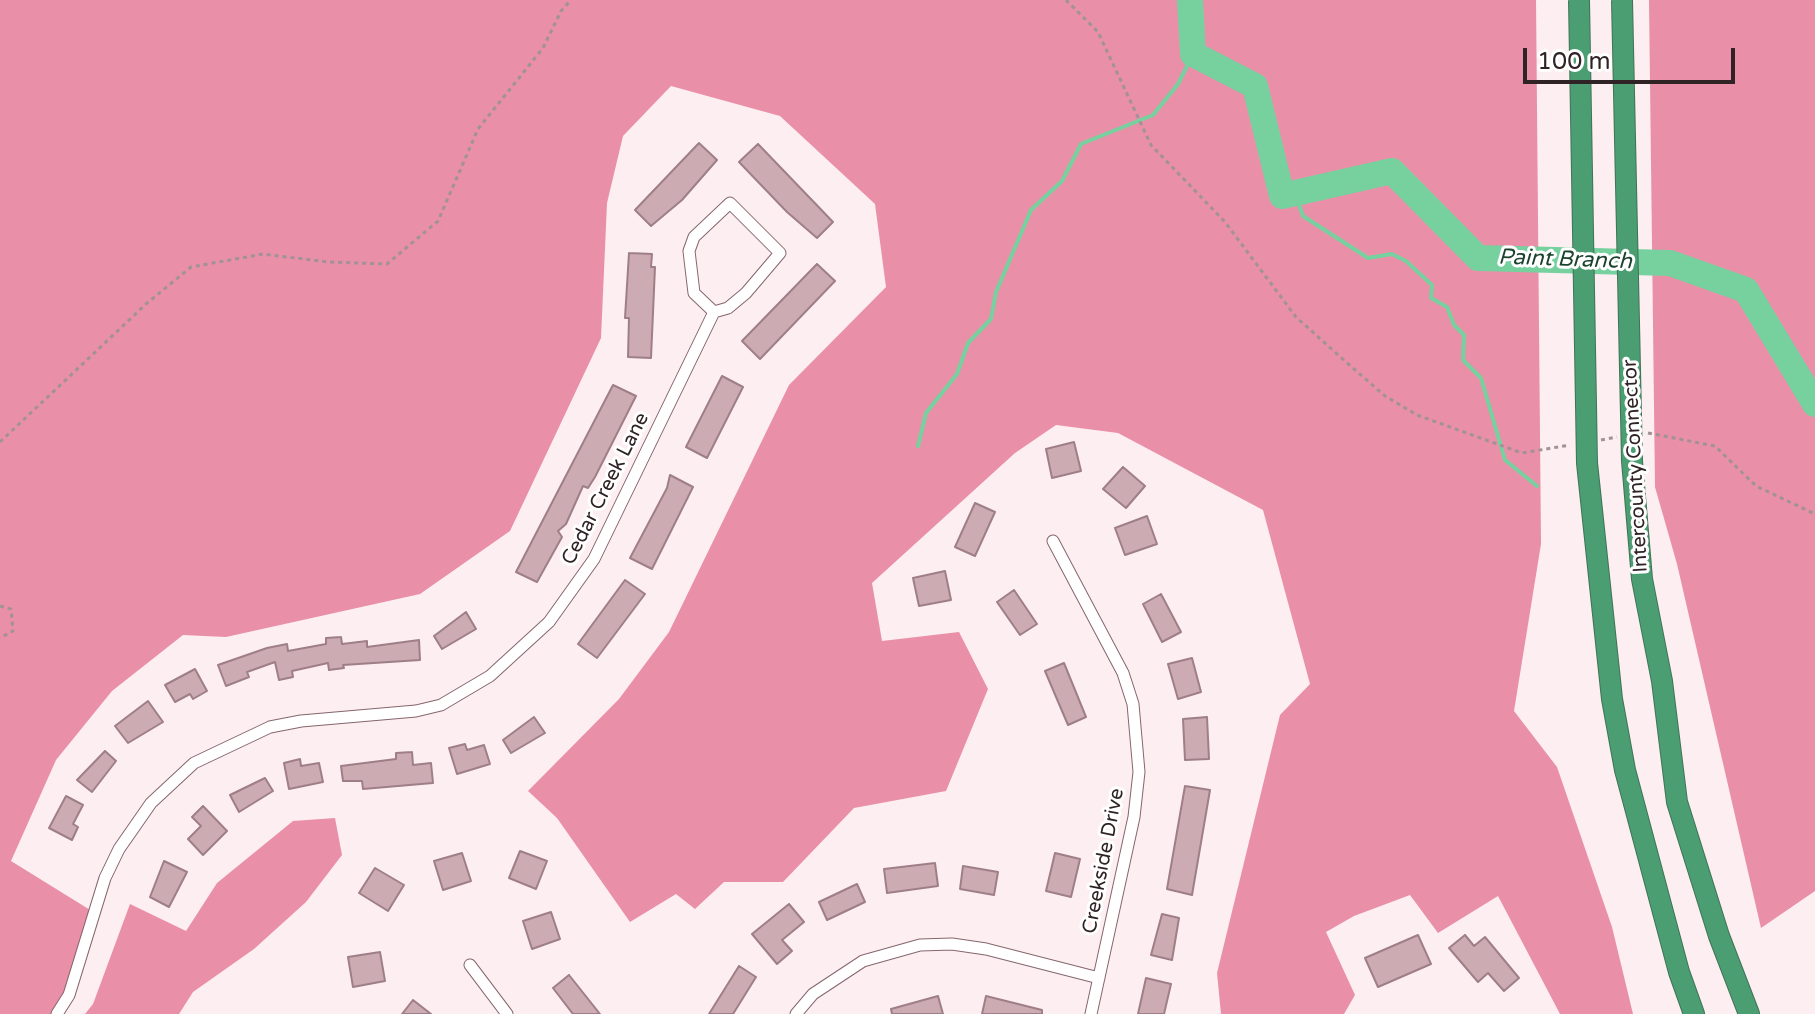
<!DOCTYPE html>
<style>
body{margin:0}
#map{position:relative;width:1815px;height:1014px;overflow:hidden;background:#fdeef1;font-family:"Varela Round",sans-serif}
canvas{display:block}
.scale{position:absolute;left:1523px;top:48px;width:212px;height:36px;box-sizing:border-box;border:4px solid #302326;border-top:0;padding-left:10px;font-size:24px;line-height:28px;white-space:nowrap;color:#302326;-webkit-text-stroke:6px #fff;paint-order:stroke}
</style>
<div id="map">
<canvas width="1815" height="1014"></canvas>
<div class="scale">100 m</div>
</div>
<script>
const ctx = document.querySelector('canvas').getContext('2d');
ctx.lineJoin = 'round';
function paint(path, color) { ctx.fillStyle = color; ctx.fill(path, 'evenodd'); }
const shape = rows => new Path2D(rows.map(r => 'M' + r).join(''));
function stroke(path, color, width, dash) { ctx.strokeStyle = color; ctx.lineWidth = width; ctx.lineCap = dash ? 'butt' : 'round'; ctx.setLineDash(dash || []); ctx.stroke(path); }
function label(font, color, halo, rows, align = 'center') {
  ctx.font = font + ' "Varela Round",sans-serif'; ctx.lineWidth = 6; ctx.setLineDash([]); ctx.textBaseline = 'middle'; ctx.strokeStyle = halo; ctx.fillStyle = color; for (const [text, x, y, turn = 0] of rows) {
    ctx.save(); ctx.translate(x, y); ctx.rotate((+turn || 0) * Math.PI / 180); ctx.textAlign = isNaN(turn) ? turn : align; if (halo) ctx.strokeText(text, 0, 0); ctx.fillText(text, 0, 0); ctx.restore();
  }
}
const forest = shape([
 [0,0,1536,0,1541,544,1514,711,1557,767,1612,927,1633,1014,1560,1014,1498,896,1438,933,1410,895,1354,916,1326,932,1355,995,1344,1014,1221,1014,1217,973,1280,715,1310,684,1263,510,1118,433,1056,425,1015,453,872,583,882,641,959,632,988,689,946,791,854,808,783,882,724,882,695,909,676,894,630,922,557,818,528,791,619,699,669,632,789,385,886,287,875,204,780,116,671,86,623,136,607,203,601,338,510,531,420,594,226,637,183,635,112,691,56,760,11,861,95,913,57,1014,0,1014],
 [1649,0,1815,0,1815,891,1761,928,1677,564,1655,487],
 [335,818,342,855,306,902,254,949,193,992,179,1014,85,1014,93,1004,130,904,186,931,217,883,293,821]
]);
const stream = shape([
 [1295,193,1303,216,1368,258,1392,254,1406,261,1432,285,1431,298,1447,307,1454,325,1464,335,1463,360,1481,378,1505,460,1537,486],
 [918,446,926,413,957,374,968,343,991,319,996,292,1031,210,1062,181,1081,144,1153,115,1178,84,1193,54]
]);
const river = shape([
 [1190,0,1193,54,1255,86,1282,196,1392,171,1478,258,1670,263,1746,290,1815,404]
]);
const building = shape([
 [699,143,717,160,682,200,651,226,635,210,699,143],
 [758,144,833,222,817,238,787,212,739,162,758,144],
 [629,253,652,254,651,267,655,267,651,358,628,357,629,318,625,318,629,253],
 [817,264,835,281,760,359,742,341,817,264],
 [722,376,743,387,707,458,686,447,722,376],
 [613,385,636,396,595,477,588,488,583,486,566,524,558,531,562,537,537,582,516,572,613,385],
 [1074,442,1081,471,1052,478,1046,449,1074,442],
 [1123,467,1145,486,1126,508,1103,489,1123,467],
 [670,475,693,487,652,569,630,558,667,488,670,475],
 [975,503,995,512,975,556,955,547,975,503],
 [1147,516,1157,544,1125,555,1115,528,1147,516],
 [945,571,951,600,919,606,913,578,945,571],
 [625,580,645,594,597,658,578,644,625,580],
 [1014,590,1037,624,1020,635,997,602,1014,590],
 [1161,594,1181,632,1162,642,1143,604,1161,594],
 [466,612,476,629,442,649,434,636,466,612],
 [341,637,342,644,367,641,367,647,419,640,420,660,343,665,344,668,329,670,328,663,292,671,293,677,279,680,275,662,247,672,249,677,226,686,218,665,267,648,287,644,288,651,326,644,326,638,341,637],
 [1192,658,1201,692,1178,699,1168,664,1192,658],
 [1064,663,1086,717,1068,725,1045,671,1064,663],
 [195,669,207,691,193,699,190,694,175,702,165,685,195,669],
 [148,701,163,722,128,743,115,726,148,701],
 [534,717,545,733,511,753,503,740,534,717],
 [1207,717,1209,759,1185,760,1183,719,1207,717],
 [465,744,467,750,484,745,490,764,457,774,449,748,465,744],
 [105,751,116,761,92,792,77,780,105,751],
 [412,752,413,765,431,763,433,783,363,789,362,781,343,781,341,766,396,759,396,753,412,752],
 [300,759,301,766,319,763,323,782,289,789,284,763,300,759],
 [265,778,273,791,239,812,230,795,265,778],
 [1185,786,1210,790,1192,895,1167,889,1185,786],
 [66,796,83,805,73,824,78,827,72,840,49,828,66,796],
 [203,806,227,831,203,855,188,839,201,826,192,817,203,806],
 [520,851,547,861,536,889,509,878,520,851],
 [462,853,471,881,443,890,434,861,462,853],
 [1055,853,1080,859,1071,897,1046,891,1055,853],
 [164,861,187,872,169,907,150,897,164,861],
 [935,863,938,886,887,893,884,869,935,863],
 [963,866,998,872,994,895,960,889,963,866],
 [375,868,404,885,388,911,359,893,375,868],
 [857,884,865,902,827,920,819,902,857,884],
 [789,904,804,922,782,940,792,951,777,964,752,934,789,904],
 [551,912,560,939,532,949,523,921,551,912],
 [1162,914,1179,918,1172,960,1151,955,1162,914],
 [1418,935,1431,964,1378,987,1365,958,1418,935],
 [1465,935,1474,946,1485,937,1519,978,1504,991,1488,973,1478,982,1449,948,1465,935],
 [380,952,385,981,353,987,348,957,380,952],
 [739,966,756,977,733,1014,709,1014,739,966],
 [569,975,600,1014,573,1014,553,988,569,975],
 [1146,978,1171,984,1164,1014,1138,1014,1146,978],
 [938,996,943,1014,892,1014,891,1009,938,996],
 [986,996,1042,1010,1042,1014,982,1014,986,996],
 [413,1000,431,1014,402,1014,413,1000]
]);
const path = shape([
 [1066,0,1098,32,1151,145,1225,222,1296,317,1346,362,1385,396,1417,415,1522,453,1570,445],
 [1648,433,1715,446,1756,486,1815,514],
 [1601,440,1617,437],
 [0,442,146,304,191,267,263,254,328,262,387,264,438,221,478,129,543,48,561,11,571,0],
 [0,606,11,609,13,631,0,638]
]);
const street = shape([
 [1053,541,1123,673,1133,704,1139,772,1134,817,1091,1014],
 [470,965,507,1014],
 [57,1014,69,995,105,878,119,849,151,803,194,763,270,727,301,721,416,711,441,705,490,676,549,622,594,559,714,312,728,308,746,293,780,253,730,203,694,237,689,251,694,293,714,312],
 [796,1014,813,994,863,961,920,945,952,944,986,949,1099,978]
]);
const highway = shape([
 [1632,461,1642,579,1662,681,1677,802,1719,936,1749,1014],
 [1587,463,1612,699,1625,770,1679,972,1694,1014]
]);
const highwayBridge = shape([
 [1579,0,1587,463],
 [1622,0,1632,461]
]);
const streetNames = [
 ["Intercounty Connector",1636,466,-93],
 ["Cedar Creek Lane",606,489,-63],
 ["Creekside Drive",1104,861,-79]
];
const waterNames = [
 ["Paint Branch",1565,260,2]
];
paint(forest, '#ea8fa8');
stroke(stream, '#77d19f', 4);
stroke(river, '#77d19f', 26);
paint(building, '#cdabb3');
stroke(building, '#9f7f87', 2);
stroke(street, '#85666d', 13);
stroke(highway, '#417357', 22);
stroke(path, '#a09295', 3, [4, 4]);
stroke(street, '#fff', 11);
stroke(highway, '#4a9e71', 20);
stroke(highwayBridge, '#417357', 22, []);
stroke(highwayBridge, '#4a9e71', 20);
label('20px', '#302326', '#fff', streetNames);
label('italic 22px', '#1c432e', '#fff', waterNames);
</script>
